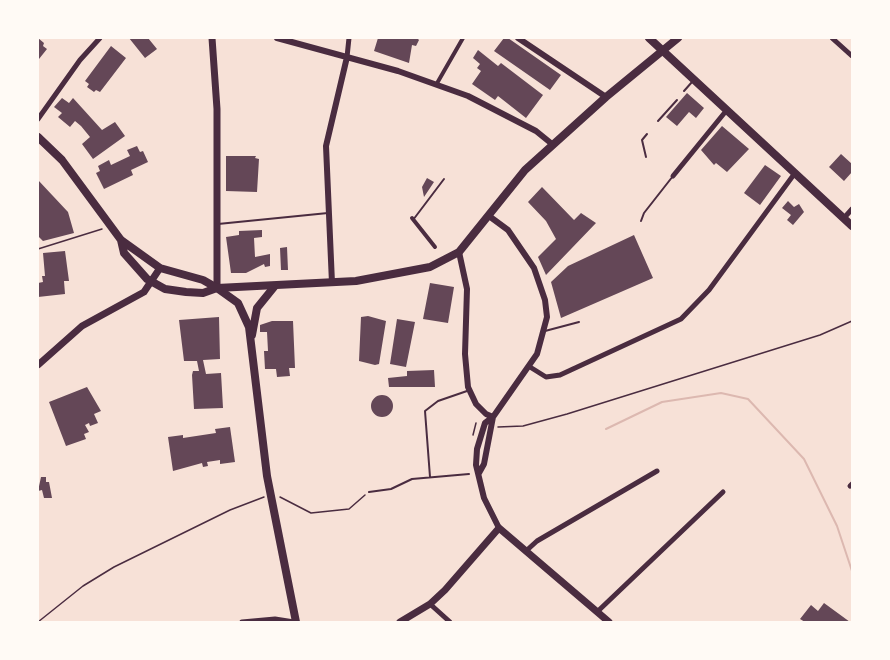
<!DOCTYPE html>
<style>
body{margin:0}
#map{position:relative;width:890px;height:660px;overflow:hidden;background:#f7e1d7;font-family:"Exo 2",sans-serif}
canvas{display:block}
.frame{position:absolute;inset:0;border:39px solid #fffaf5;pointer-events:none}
</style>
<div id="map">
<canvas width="890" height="660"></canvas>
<div class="frame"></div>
</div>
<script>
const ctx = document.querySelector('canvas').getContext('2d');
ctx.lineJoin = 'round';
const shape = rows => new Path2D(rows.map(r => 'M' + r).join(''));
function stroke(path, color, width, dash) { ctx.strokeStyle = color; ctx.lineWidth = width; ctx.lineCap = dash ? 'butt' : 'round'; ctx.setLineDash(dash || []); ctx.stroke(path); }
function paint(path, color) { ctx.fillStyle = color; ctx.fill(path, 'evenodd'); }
const stream = shape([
 [606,429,662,402,721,393,748,399,804,459,837,526,852,571]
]);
const building = shape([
 [38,38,44,43,43,46,47,49,39,59],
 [129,38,148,38,157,49,145,58],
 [378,38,417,38,419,40,416,46,412,45,409,63,374,51],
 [504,38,508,38,561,75,550,90,494,51],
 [111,46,126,58,100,92,96,90,94,92,87,87,89,84,85,81],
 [478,50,498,66,501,63,543,95,526,118,498,96,495,100,472,84,481,71,477,68,480,64,473,58],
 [687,93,704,108,696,118,689,112,677,126,666,117],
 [62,98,69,103,73,98,102,130,115,122,125,136,93,159,82,144,90,137,81,126,75,121,70,127,58,117,62,113,54,107],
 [722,126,749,149,727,172,716,163,714,165,701,150],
 [137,146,140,152,143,151,148,162,131,170,133,175,104,189,96,173,100,171,98,166,109,160,111,165,130,156,127,150],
 [841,154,852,164,852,172,844,181,829,167],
 [226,156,256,156,255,158,259,159,257,192,226,191],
 [765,165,781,176,760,205,744,193],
 [427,178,434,182,424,197,422,187],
 [38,180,68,212,74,233,43,241,38,236],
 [542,187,574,220,581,213,596,223,546,275,538,257,556,239,546,221,528,202],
 [788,201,794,207,799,204,804,212,793,225,787,220,791,215,782,208],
 [262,230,262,237,254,238,255,257,270,254,270,266,265,267,264,264,246,273,231,273,226,237,239,235,239,231],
 [634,235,653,278,561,318,551,282,568,266],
 [287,247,288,270,281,270,280,248],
 [65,251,69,281,64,281,65,294,38,297,38,283,43,282,42,276,45,276,43,253],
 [430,283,454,287,448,323,423,319],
 [368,316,386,321,379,364,375,365,359,361,361,317],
 [219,317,220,359,203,360,206,374,221,373,223,408,194,409,192,375,193,371,199,371,197,361,184,361,179,320],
 [397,319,415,322,406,367,390,364],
 [272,321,293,321,295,368,289,368,290,376,277,377,276,369,265,369,264,351,268,351,267,332,260,332,260,325],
 [434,370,435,387,389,387,388,378,407,376,407,371],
 [87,387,101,411,94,414,98,423,90,426,89,423,85,425,89,432,84,434,86,439,66,446,49,402],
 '371 406a11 11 0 1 1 22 0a11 11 0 1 1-22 0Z',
 [230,427,235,462,220,464,220,460,207,462,208,466,203,467,202,463,173,471,168,437,183,435,183,438,216,433,215,429],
 [41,477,46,477,46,482,49,482,52,498,44,498,42,490,38,491],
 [824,603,850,622,805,622,800,619,811,605,818,611]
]);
const path = shape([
 [38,249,102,229],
 [498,427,523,426,567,414,820,335,852,321],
 [473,435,476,423],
 [280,497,311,513,349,509,365,495],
 [38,622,83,586,114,567,230,510,264,497]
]);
const service = shape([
 [684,91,692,82],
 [658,121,677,100],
 [646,157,642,140,647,134],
 [413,220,444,179],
 [641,221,644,213,673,176],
 [218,224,328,213],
 [545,331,579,322],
 [430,477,425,411,438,401,467,391],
 [369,492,391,489,412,479,469,474]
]);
const pedestrian = shape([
 [436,85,463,38],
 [412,218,435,247]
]);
const minor = shape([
 [832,38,852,56],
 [347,57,349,38],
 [38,119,80,60,100,38],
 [673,176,726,111],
 [844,218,852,209],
 [530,367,546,377,560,375,681,319,709,290,795,173],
 [850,486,852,484],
 [526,551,537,541,657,471],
 [430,604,450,622],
 [597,612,723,492],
 [242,622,275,619,294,622]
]);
const tertiary = shape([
 [277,38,398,71,468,96,536,131,552,144],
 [518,38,606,97],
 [489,216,508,230,534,268,545,300,547,317,537,354,493,417,485,423,477,449,476,465,484,498,499,528],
 [459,252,467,289,465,354,468,387,476,404,486,414,493,417],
 [332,283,326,146,347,57],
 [479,473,484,464,493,417]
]);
const secondary = shape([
 [212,38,217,109,217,288],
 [38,365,82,326,144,292,160,268],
 [400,622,430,604,445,590,499,528,609,622]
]);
const primary = shape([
 [649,38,852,226],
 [217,288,238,303,249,327,267,476,296,622],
 [252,335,257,308,274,287]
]);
const trunk = shape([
 [38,137,62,160,121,240,160,268,203,280,217,288],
 [121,240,124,253,147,279,165,289,186,292,203,293,217,288,356,281,430,267,459,252,525,170,606,97,678,38]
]);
stroke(stream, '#dcb8b0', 2);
paint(building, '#644757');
stroke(path, '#4a2c40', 1.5);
stroke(service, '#4a2c40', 2);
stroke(pedestrian, '#4a2c40', 4);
stroke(minor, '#4a2c40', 5);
stroke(tertiary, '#4a2c40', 6);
stroke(secondary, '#4a2c40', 7);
stroke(primary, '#4a2c40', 8);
stroke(trunk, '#4a2c40', 8);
</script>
